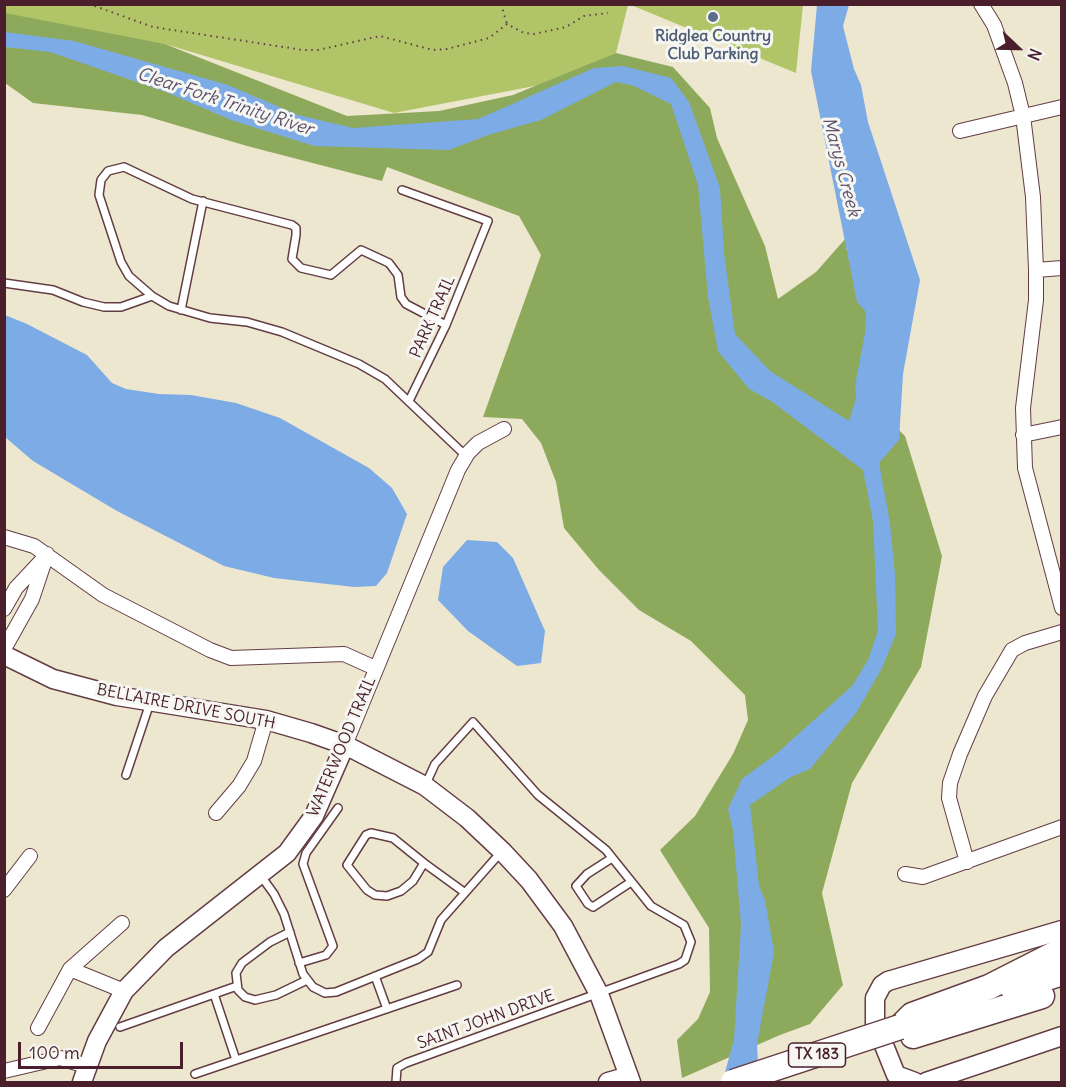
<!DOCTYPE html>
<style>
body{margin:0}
#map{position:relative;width:1066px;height:1087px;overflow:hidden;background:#eee7cf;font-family:Delius,sans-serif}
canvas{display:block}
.frame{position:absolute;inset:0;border:6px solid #4a1f2b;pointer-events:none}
.north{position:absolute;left:988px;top:18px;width:60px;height:60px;-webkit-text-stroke:4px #f6f6f2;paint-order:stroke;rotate:112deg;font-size:16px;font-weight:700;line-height:24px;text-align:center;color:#4a1f2b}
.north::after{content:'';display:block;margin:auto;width:21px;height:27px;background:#4a1f2b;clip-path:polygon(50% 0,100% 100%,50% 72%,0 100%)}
.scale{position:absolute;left:18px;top:1042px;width:165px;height:27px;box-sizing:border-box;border:3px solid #4a1f2b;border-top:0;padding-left:8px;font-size:18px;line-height:21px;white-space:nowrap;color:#4a1f2b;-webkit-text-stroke:4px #f6f6f2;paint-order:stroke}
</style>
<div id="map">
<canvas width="1066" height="1087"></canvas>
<div class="frame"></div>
<div class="north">N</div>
<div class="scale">100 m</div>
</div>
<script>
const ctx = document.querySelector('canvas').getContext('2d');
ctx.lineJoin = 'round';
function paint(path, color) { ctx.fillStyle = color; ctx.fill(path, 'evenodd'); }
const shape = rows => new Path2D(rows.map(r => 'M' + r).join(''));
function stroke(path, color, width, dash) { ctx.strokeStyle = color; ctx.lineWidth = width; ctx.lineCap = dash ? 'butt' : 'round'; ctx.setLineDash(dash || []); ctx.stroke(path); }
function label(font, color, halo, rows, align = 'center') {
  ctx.font = font + ' Delius,sans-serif'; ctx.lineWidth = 6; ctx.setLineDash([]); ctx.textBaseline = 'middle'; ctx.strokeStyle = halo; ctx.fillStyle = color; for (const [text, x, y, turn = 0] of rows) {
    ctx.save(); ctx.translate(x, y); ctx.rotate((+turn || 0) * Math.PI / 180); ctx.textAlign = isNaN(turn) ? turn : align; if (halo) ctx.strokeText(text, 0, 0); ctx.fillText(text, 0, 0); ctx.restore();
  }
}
const green = shape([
 [5,4,628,5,616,53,545,84,394,113,165,44,5,26],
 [631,5,803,5,796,73]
]);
const forest = shape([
 [5,13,165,44,347,116,439,111,513,95,616,53,673,67,710,108,717,138,765,246,778,299,816,272,846,238,846,249,868,264,864,396,905,436,942,556,921,667,852,783,822,893,843,985,810,1024,780,1035,682,1078,677,1040,698,1019,710,992,709,928,660,850,695,816,733,754,748,720,745,695,691,641,639,610,599,570,564,528,556,482,541,443,522,419,483,417,541,255,519,216,387,167,382,181,247,146,142,115,33,103,5,83]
]);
const water = shape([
 [817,5,849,5,843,26,854,69,861,85,868,122,920,280,903,374,899,440,879,463,890,523,895,575,896,634,882,668,856,713,810,769,791,777,750,805,759,886,765,900,774,952,757,1044,758,1064,725,1072,734,1040,741,925,733,830,728,809,742,779,776,754,852,686,868,660,878,631,873,521,863,470,771,401,749,389,718,351,708,297,698,185,671,104,634,86,616,82,541,120,488,135,449,150,314,146,231,120,166,92,50,52,5,47,5,32,74,41,228,85,298,115,353,128,478,119,594,68,623,66,671,78,689,102,720,188,724,253,735,334,770,371,849,421,856,398,855,386,865,333,866,312,857,302,811,71],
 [5,315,27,324,87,355,112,383,126,389,159,394,191,395,236,403,280,418,369,468,392,488,407,514,387,573,376,586,354,587,274,578,224,566,117,511,33,461,5,437],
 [467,540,497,542,513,558,545,631,541,663,517,666,468,631,438,600,443,567]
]);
const path = shape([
 [89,4,153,27,303,50,318,50,380,36,433,50,447,49,489,38,507,24,524,33,534,34,566,27,584,16,608,13],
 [501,4,507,24]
]);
const lane = shape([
 [402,190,488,221,446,325,409,401],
 [4,283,53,290,83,302,104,307,121,307,152,296],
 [181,310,203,201],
 [446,325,406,304,401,297,398,275,389,263,361,250,331,275,301,268,292,259,296,235,296,228,292,225,192,199,124,167,108,171,101,180,99,195,121,262,129,276,152,296,169,306,210,318,247,322,282,332,359,364,385,379,466,456],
 [126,775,150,703],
 [371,833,393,838,424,863,413,881,401,891,387,896,375,895,367,890,347,865,366,835,371,833],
 [612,858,587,874,576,886,588,904,593,907,631,882],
 [424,863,464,892],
 [261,876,274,894,284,914,303,974,313,987,325,993,336,992,418,959,428,952,441,920,502,851],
 [290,932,270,942,242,963,236,973,238,990,245,997,255,1000,276,995,307,980],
 [299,963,326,955,333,946,303,864,306,853,338,808],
 [375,976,387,1009],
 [214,994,236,1060],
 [120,1027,237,986],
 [195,1074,457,985],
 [396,1082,397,1068,406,1063,679,964,685,960,691,942,684,925,651,906,606,850,538,795,473,722,435,764,425,786]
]);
const street = shape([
 [981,4,994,25,1015,83,1023,116,1033,197,1036,270,1036,300,1023,408,1025,468,1062,608],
 [960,131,1062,107],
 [1036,270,1062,268],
 [1023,435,1062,427],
 [4,537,34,546,103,595,210,650,231,658,344,654,375,668],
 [4,609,16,588,44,558],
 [4,649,32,599,47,554],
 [345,745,458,470,468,453,478,443,504,429],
 [216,813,239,786,254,761,266,720],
 [967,862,949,798,950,783,960,754,985,696,1012,650,1025,643,1062,632],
 [905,874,923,877,1062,827],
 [4,890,30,856],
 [70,969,124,991],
 [38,1028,70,969,122,923],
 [4,1071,60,1058,86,1066]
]);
const secondary = shape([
 [4,655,53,679,117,696,266,720,311,733,345,745,425,786,467,818,502,851,529,880,563,926,599,994,631,1082],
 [82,1082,97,1041,124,991,166,948,287,853,314,816,345,745],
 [608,1082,629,1076],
 [915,1082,896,1075,875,1023,875,998,882,985,888,981,1062,930],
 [926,1082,1062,1036]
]);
const highway = shape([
 [1013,989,1062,973],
 [900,1027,912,1015,989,987,1062,950],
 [913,1036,1042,996]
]);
const highwayBridge = shape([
 [733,1082,900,1027]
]);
const markers = [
 [713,17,6,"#5c6f8a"]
];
const shields = [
 [817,1055,57]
];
const shieldNames = [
 ["TX 183",817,1055]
];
const serviceNames = [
 ["Ridglea Country",713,36],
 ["Club Parking",713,54]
];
const streetNames = [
 ["PARK TRAIL",433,317,-66],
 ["BELLAIRE DRIVE SOUTH",186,707,11],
 ["WATERWOOD TRAIL",342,747,-67],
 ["SAINT JOHN DRIVE",486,1020,-20]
];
const waterNames = [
 ["Clear Fork Trinity River",225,102,18],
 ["Marys Creek",841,167,75]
];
paint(green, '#b2c468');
paint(forest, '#8daa5c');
paint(water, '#7cabe6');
stroke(lane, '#633d44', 10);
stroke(street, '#633d44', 16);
stroke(secondary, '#633d44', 21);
stroke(highway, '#633d44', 27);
stroke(path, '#633d44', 2, [1.5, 4.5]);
stroke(lane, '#fff', 7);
stroke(street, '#fff', 14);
stroke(secondary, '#fff', 18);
stroke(highway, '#fff', 24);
stroke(highwayBridge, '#633d44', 27, []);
stroke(highwayBridge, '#fff', 24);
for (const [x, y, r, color] of markers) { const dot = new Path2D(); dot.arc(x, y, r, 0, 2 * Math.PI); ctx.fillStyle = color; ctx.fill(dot); stroke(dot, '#f6f6f2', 2); }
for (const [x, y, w] of shields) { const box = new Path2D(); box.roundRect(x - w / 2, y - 12, w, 24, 4.5); ctx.fillStyle = '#f6f6f2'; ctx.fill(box); stroke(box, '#4a1f2b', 1.5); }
label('bold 15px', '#4a1f2b', null, shieldNames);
label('bold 16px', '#4e5e75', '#f6f6f2', serviceNames);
label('16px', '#4a1f2b', '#f6f6f2', streetNames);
label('italic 18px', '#5c506c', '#f6f6f2', waterNames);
</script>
